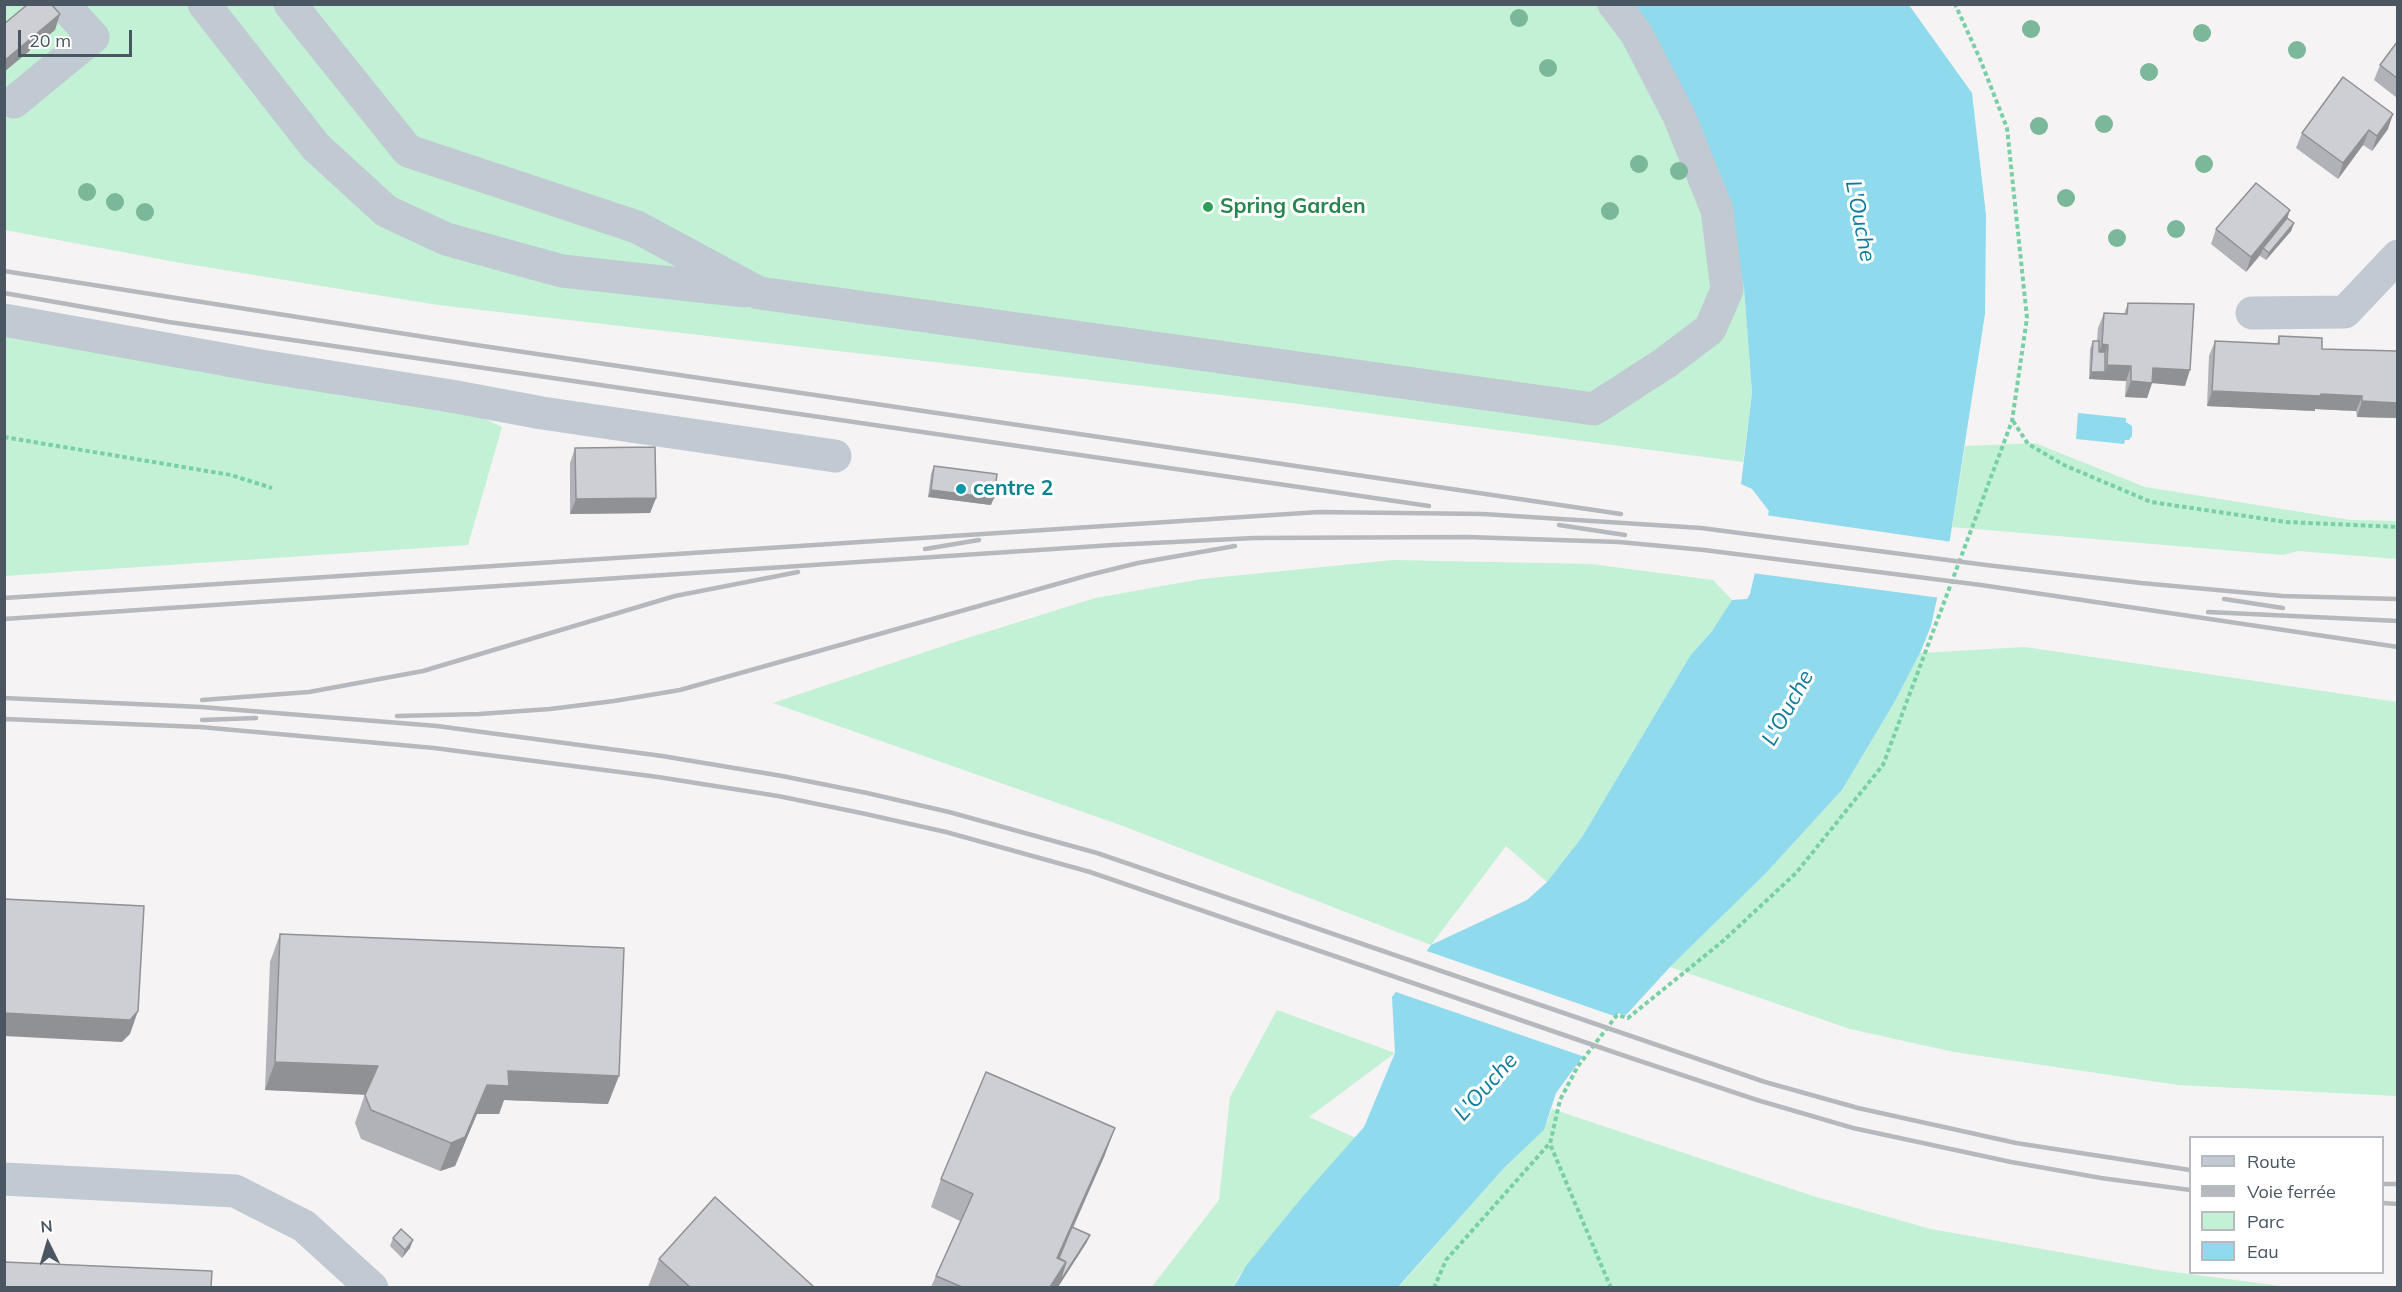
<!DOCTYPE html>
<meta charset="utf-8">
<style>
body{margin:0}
#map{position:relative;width:2402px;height:1292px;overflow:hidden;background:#f5f3f3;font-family:Mulish,sans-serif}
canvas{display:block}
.frame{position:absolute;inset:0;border:6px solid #4a5661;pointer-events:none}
.legend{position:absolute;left:2189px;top:1136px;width:195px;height:138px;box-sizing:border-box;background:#fff;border:2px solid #b7bbc0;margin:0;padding:8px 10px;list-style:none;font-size:18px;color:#4a5661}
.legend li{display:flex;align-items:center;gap:12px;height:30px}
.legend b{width:30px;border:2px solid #b7bbc0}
.north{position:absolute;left:18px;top:1214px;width:60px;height:60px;-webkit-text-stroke:4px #fff;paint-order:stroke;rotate:355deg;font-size:16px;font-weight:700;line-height:24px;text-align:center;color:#4a5661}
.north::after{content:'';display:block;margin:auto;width:21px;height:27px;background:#4a5661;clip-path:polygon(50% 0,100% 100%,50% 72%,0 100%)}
.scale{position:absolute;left:18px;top:30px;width:114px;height:27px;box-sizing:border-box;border:3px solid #4a5661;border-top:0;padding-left:8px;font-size:18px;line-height:21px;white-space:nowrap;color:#4a5661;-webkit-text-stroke:4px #fff;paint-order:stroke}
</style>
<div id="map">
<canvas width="2402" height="1292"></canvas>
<div class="frame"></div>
<ul class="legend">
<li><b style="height:8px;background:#c1cad2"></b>Route</li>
<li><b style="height:8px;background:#b5b8bd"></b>Voie ferrée</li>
<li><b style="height:16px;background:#c3f1d5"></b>Parc</li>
<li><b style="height:16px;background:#90daee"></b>Eau</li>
</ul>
<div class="north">N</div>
<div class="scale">20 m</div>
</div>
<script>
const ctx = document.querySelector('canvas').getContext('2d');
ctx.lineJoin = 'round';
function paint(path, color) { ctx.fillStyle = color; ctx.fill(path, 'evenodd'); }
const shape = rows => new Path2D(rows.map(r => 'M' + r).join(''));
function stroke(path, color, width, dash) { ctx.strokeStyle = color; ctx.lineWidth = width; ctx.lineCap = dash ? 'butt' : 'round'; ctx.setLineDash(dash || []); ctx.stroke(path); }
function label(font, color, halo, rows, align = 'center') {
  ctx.font = font + ' Mulish,sans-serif'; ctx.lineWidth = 6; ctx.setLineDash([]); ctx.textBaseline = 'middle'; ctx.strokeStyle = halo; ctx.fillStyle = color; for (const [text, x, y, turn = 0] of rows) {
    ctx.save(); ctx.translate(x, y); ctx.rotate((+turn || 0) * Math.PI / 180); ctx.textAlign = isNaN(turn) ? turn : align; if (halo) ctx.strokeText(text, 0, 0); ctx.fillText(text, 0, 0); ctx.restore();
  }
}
const green = shape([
 [4,5,1629,5,1727,213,1744,288,1752,392,1743,462,1291,403,438,305,181,263,5,230],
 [5,332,473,413,502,427,468,545,5,576],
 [2035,443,2145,487,2351,520,2397,521,2397,559,2298,551,2283,555,1952,527,1965,446],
 [1393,560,1591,564,1713,580,1732,600,1712,631,1690,656,1582,837,1547,882,1506,846,1431,945,1123,826,773,703,958,641,1095,598,1202,579],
 [2025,647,2397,702,2397,1096,2178,1085,1954,1052,1850,1029,1670,967,1766,873,1842,790,1894,703,1920,653],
 [1277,1010,1395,1053,1309,1117,1356,1138,1303,1196,1239,1276,1233,1287,1151,1288,1219,1200,1230,1097],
 [1552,1109,1813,1196,1931,1229,2159,1270,2288,1287,1398,1288,1505,1167,1544,1130]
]);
const water = shape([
 [1629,5,1909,5,1972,93,1986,215,1985,314,1950,539,1931,626,1920,653,1894,703,1842,790,1766,873,1670,967,1626,1015,1617,1013,1611,1018,1556,1093,1544,1130,1505,1167,1398,1287,1233,1288,1246,1266,1303,1196,1364,1127,1395,1053,1392,997,1431,945,1527,900,1547,882,1582,837,1690,656,1712,631,1732,600,1747,599,1750,594,1769,511,1752,489,1741,484,1752,392,1744,288,1727,213],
 [2078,413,2126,418,2126,422,2132,426,2132,436,2129,440,2125,440,2124,444,2076,439]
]);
const pier = shape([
 [1765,515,1952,542,1941,598,1752,573],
 [1424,950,1617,1017,1585,1057,1393,991]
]);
const path = shape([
 [2013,421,2028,444,2064,465,2151,502,2286,522,2398,527],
 [4,437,231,475,272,488],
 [1434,1288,1446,1260,1549,1144],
 [1611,1288,1550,1144,1560,1100,1578,1066,1617,1015,1628,1018,1723,941,1796,873,1883,765,2012,421,2027,318,2007,128,1980,59,1955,4]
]);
const minor = shape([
 [204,4,316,147,386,211,446,239,562,271,745,291],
 [290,4,408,151,637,227,759,293,1594,409,1665,363,1710,329,1727,290,1717,210,1679,116,1636,33,1614,4],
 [14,102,93,37,63,4],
 [2252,313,2345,312,2398,256],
 [4,320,261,366,451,396,542,413,835,456],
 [4,1179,235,1191,304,1226,372,1288]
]);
const rail = shape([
 [4,271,476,345,1621,514],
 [4,293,169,322,1429,506],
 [1559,525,1625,535],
 [925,549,979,540],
 [4,598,1319,512,1483,514,1701,528,1986,565,2141,583,2282,596,2398,599],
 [2224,599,2283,608],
 [2208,612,2398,621],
 [4,619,1113,545,1254,538,1467,537,1619,542,1704,550,1981,585,2398,647],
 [4,698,201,707,437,726,662,756,782,776,867,793,949,812,1097,853,1765,1082,1858,1108,2016,1143,2190,1170],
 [202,700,309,692,423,671,675,596,798,572],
 [397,716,479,714,550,709,614,701,680,690,1089,575,1138,563,1235,546],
 [4,719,200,727,434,748,658,777,778,796,861,813,946,832,1090,872,1628,1057,1757,1100,1853,1128,2011,1162,2101,1178,2190,1190],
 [202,720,256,718],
 [2382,1184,2398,1184],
 [2382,1203,2398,1204]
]);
const trees = [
 [1519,18],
 [2031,29],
 [2202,33],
 [2297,50],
 [1548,68],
 [2149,72],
 [2104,124],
 [2039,126],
 [1639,164],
 [2204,164],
 [1679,171],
 [87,192],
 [2066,198],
 [115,202],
 [1610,211],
 [145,212],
 [2176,229],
 [2117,238]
];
const wall = shape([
 [2397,42,2397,98,2374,80,2380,65],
 [2388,129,2372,151,2363,145,2338,179,2296,148,2302,133],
 [2290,210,2287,218,2294,223,2291,231,2266,260,2260,256,2261,254,2246,272,2211,244,2216,229],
 [2128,303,2185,386,2152,383,2147,398,2125,397,2126,381,2089,379,2090,349,2093,341,2097,341,2098,328,2104,313,2124,314],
 [2279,336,2322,349,2397,351,2397,418,2357,417,2356,411,2315,409,2315,411,2207,406,2209,356,2215,341,2277,344],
 [575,448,656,498,650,513,570,514,570,463],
 [934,466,991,505,928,497,931,474],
 [280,934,608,1104,504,1100,499,1114,477,1114,455,1166,440,1171,361,1139,355,1123,365,1094,265,1090,270,962],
 [1115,1128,1104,1157,1073,1228,1087,1242,1058,1287,931,1287,960,1221,931,1207,941,1179],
 [393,1238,410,1248,402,1258,390,1246],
 [659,1259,814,1287,648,1287]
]);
const shadedWall = shape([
 [60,14,55,30,4,72,4,61],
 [2393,114,2388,129,2372,151,2377,136],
 [2369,130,2363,145,2338,179,2343,163],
 [2290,210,2285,225,2263,248,2261,254,2246,272,2251,257],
 [2294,223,2291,231,2266,260,2269,253],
 [2102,344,2108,345,2103,360,2096,360],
 [2107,365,2131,366,2126,381,2089,379,2091,372,2105,372],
 [2153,368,2190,370,2185,386,2152,383,2147,398,2125,397,2131,381],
 [2212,391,2321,394,2362,396,2356,411,2315,409,2315,411,2207,406],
 [2362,401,2397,403,2397,418,2357,417],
 [931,490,994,498,991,505,928,497],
 [656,498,650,513,570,514,576,499],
 [138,1011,130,1034,122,1042,4,1036,4,1013],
 [275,1062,378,1066,368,1095,265,1090],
 [508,1071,619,1076,608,1104,504,1100,499,1114,477,1114,455,1166,440,1171,451,1143,487,1085],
 [1115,1128,1104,1157,1050,1279,1057,1258],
 [1090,1235,1087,1242,1058,1287,1050,1287,1066,1262],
 [413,1240,410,1248,402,1258,405,1250]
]);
const building = shape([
 [28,4,51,4,60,14,4,61,4,24,28,4],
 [2397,42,2397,78,2380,65,2397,42],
 [2343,77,2393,114,2377,136,2369,130,2343,163,2302,133,2343,77],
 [2256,183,2290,210,2251,257,2216,229,2256,183],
 [2287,218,2294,223,2269,253,2263,248,2287,218],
 [2128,303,2194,304,2190,370,2153,368,2152,383,2131,381,2131,366,2107,365,2108,345,2102,344,2104,313,2127,314,2128,303],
 [2279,336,2322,338,2322,349,2397,351,2397,403,2362,401,2362,396,2321,394,2320,396,2212,391,2215,341,2279,344,2279,336],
 [2093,341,2099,341,2099,352,2105,352,2105,372,2091,372,2093,341],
 [655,447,656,498,576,499,575,448,655,447],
 [934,466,997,474,994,498,931,490,934,466],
 [4,899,144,906,138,1011,130,1020,4,1013,4,899],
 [280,934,624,948,619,1076,508,1071,509,1086,487,1085,465,1137,451,1143,371,1110,365,1095,378,1066,275,1062,280,934],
 [986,1072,1115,1128,1057,1258,1066,1262,1050,1287,962,1287,936,1276,973,1194,941,1179,986,1072],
 [715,1197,814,1287,690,1287,659,1259,715,1197],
 [1072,1227,1090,1235,1059,1283,1066,1262,1059,1258,1072,1227],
 [401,1229,413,1240,405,1250,393,1238,401,1229],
 [4,1262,212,1271,211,1287,4,1287,4,1262]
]);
const markers = [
 [1208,207,6,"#2e9e5b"],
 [961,489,6,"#0f9aa8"]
];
const leisureNames = [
 ["Spring Garden",1220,207]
];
const cultureNames = [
 ["centre 2",973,489]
];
const waterNames = [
 ["L'Ouche",1860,221,79],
 ["L'Ouche",1788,708,-61],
 ["L'Ouche",1486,1087,-48]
];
paint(green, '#c3f1d5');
paint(water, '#90daee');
paint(pier, '#f5f3f3');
stroke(path, '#7ad0a6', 4, [4.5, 3]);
stroke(minor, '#c1cad2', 33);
stroke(rail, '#b5b8bd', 4.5);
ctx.fillStyle = '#7bb799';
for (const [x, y] of trees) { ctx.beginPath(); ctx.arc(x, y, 9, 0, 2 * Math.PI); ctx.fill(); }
paint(wall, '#b0b2b7');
paint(shadedWall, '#909195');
paint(building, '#cdcfd5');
stroke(building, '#909195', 1.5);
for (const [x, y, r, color] of markers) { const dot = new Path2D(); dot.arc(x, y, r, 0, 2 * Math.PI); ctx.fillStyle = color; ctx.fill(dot); stroke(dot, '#fff', 2); }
label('bold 21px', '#27864d', '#fff', leisureNames, 'left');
label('bold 21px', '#0d838f', '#fff', cultureNames, 'left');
label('italic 22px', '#0c7c9b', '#fff', waterNames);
</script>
